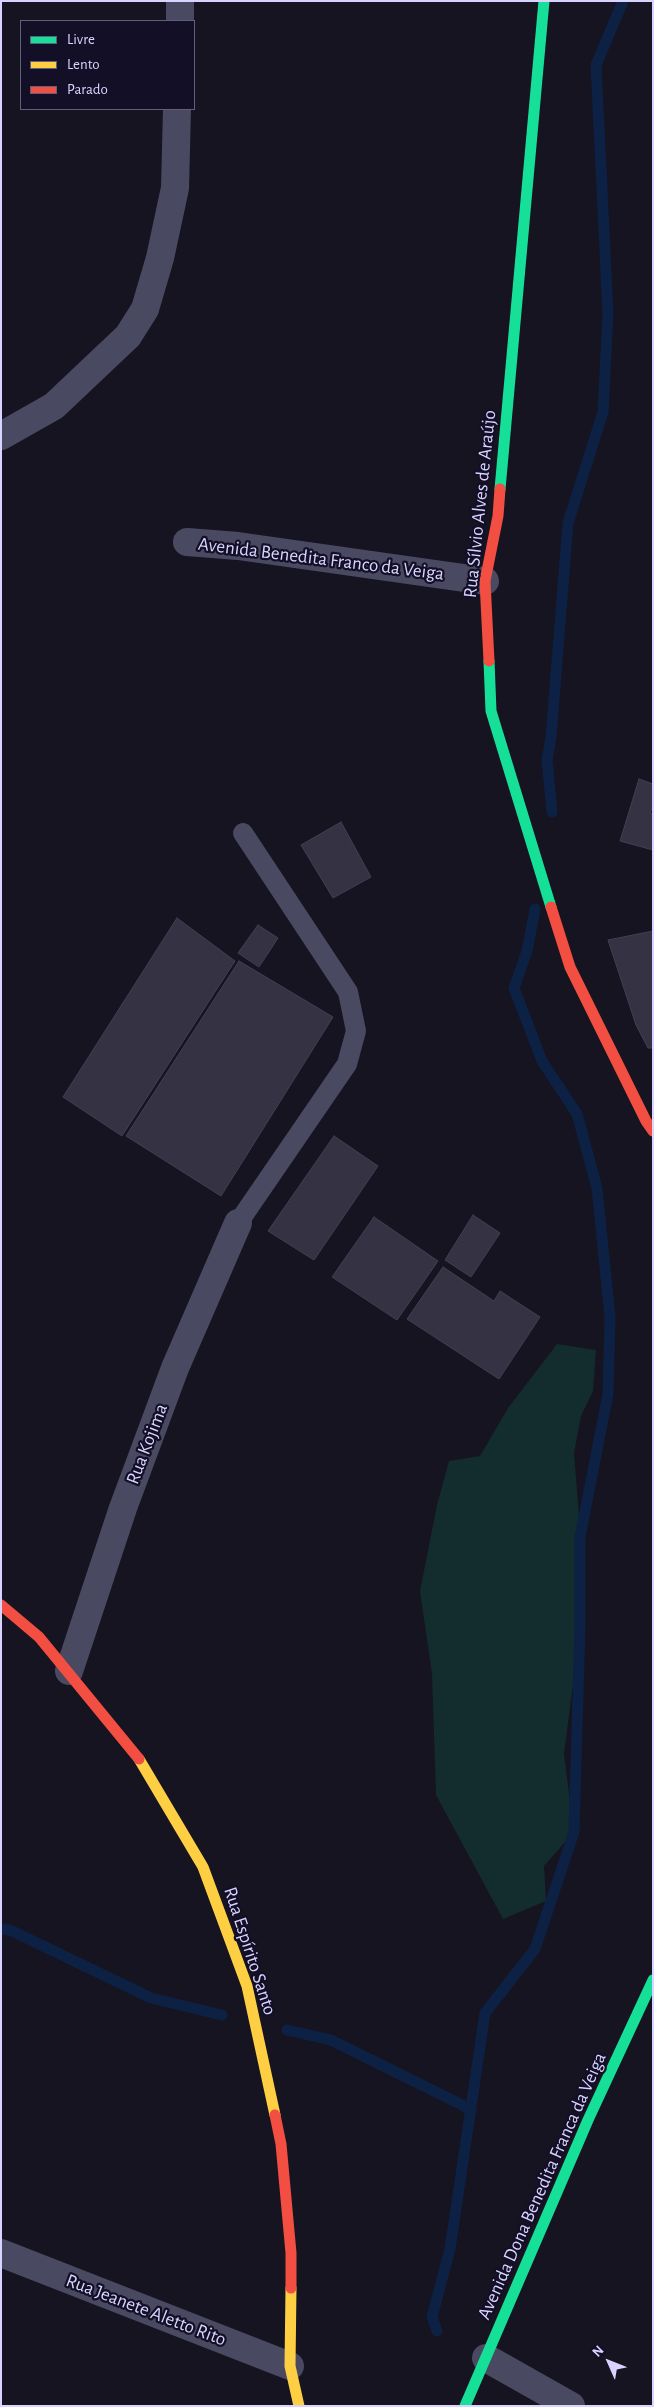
<!DOCTYPE html>
<meta charset="utf-8">
<style>
body{margin:0}
#map{position:relative;width:654px;height:2407px;overflow:hidden;background:#161421;font-family:"Alegreya Sans",sans-serif}
canvas{display:block}
.frame{position:absolute;inset:0;border:2px solid #d9d4ff;pointer-events:none}
.legend{position:absolute;left:20px;top:20px;width:175px;height:90px;box-sizing:border-box;background:#130f26;border:1px solid #625e7d;margin:0;padding:6px 9px;list-style:none;font-size:15px;color:#d9d4ff}
.legend li{display:flex;align-items:center;gap:10px;height:25px}
.legend b{width:25px;border:1px solid #625e7d}
.north{position:absolute;left:584px;top:2337px;width:50px;height:50px;-webkit-text-stroke:4px #130f26;paint-order:stroke;rotate:314deg;font-size:14px;font-weight:700;line-height:20px;text-align:center;color:#d9d4ff}
.north::after{content:'';display:block;margin:auto;width:18px;height:22px;background:#d9d4ff;clip-path:polygon(50% 0,100% 100%,50% 72%,0 100%)}
</style>
<div id="map">
<canvas width="654" height="2407"></canvas>
<div class="frame"></div>
<ul class="legend">
<li><b style="height:6px;background:#16e098"></b>Livre</li>
<li><b style="height:6px;background:#ffcf43"></b>Lento</li>
<li><b style="height:6px;background:#f24e42"></b>Parado</li>
</ul>
<div class="north">N</div>
</div>
<script>
const ctx = document.querySelector('canvas').getContext('2d');
ctx.lineJoin = 'round';
function paint(path, color) { ctx.fillStyle = color; ctx.fill(path, 'evenodd'); }
const shape = rows => new Path2D(rows.map(r => 'M' + r).join(''));
function stroke(path, color, width, dash) { ctx.strokeStyle = color; ctx.lineWidth = width; ctx.lineCap = dash ? 'butt' : 'round'; ctx.setLineDash(dash || []); ctx.stroke(path); }
function label(font, color, halo, rows, align = 'center') {
  ctx.font = font + ' "Alegreya Sans",sans-serif'; ctx.lineWidth = 4.5; ctx.setLineDash([]); ctx.textBaseline = 'middle'; ctx.strokeStyle = halo; ctx.fillStyle = color; for (const [text, x, y, turn = 0] of rows) {
    ctx.save(); ctx.translate(x, y); ctx.rotate((+turn || 0) * Math.PI / 180); ctx.textAlign = isNaN(turn) ? turn : align; if (halo) ctx.strokeText(text, 0, 0); ctx.fillText(text, 0, 0); ctx.restore();
  }
}
const green = shape([
 [557,1344,596,1350,593,1391,581,1416,574,1453,585,1591,564,1754,574,1832,544,1866,546,1901,503,1919,436,1795,432,1674,420,1591,437,1505,449,1461,480,1456,508,1408]
]);
const stream = shape([
 [552,812,547,760,551,737,568,523,603,412,608,314,596,65,623,1],
 [1,1929,10,1930,151,1998,222,2015],
 [287,2030,331,2040,462,2105,471,2111],
 [437,2331,432,2317,450,2249,485,2013,535,1949,574,1832,580,1625,580,1537,608,1394,610,1317,597,1188,577,1114,542,1061,514,988,527,951,535,909]
]);
const building = shape([
 [639,779,653,784,653,806,650,813,653,814,653,850,620,841,639,779],
 [341,822,371,877,333,898,301,845,341,822],
 [177,918,235,961,122,1136,63,1097,177,918],
 [258,925,278,938,259,967,238,953,258,925],
 [653,931,653,1048,648,1048,636,1025,608,940,653,931],
 [239,961,333,1017,221,1196,126,1136,239,961],
 [334,1136,378,1166,314,1260,268,1231,334,1136],
 [473,1215,500,1233,471,1277,445,1260,473,1215],
 [374,1217,438,1261,397,1320,332,1277,374,1217],
 [443,1267,494,1301,500,1291,540,1317,499,1379,407,1319,443,1267]
]);
const lane = shape([
 [238,1223,347,1064,356,1031,348,992,243,833]
]);
const street = shape([
 [180,21,180,1],
 [1,436,54,406,128,336,145,309,160,258,175,188,177,109],
 [187,542,238,546,485,581],
 [69,1671,123,1508,175,1368,238,1223],
 [1,2253,290,2366],
 [486,2358,571,2406]
]);
const fast = shape([
 [500,489,544,1],
 [489,661,491,711,551,907],
 [465,2406,588,2120,653,1980]
]);
const slow = shape([
 [139,1759,203,1867,247,1986,275,2115],
 [291,2288,290,2366,299,2406]
]);
const jam = shape([
 [489,661,485,581,498,516,500,489],
 [551,907,570,967,646,1121,653,1131],
 [1,1605,39,1637,139,1759],
 [275,2115,281,2144,291,2253,291,2288]
]);
const streetNames = [
 ["Rua Sílvio Alves de Araújo",480,504,-84],
 ["Avenida Benedita Franco da Veiga",321,559,7],
 ["Rua Kojima",147,1444,-69],
 ["Rua Espírito Santo",250,1951,72],
 ["Avenida Dona Benedita Franca da Veiga",542,2186,-66],
 ["Rua Jeanete Aletto Rito",146,2310,21]
];
paint(green, '#132c2d');
stroke(stream, '#0d2144', 11);
paint(building, '#343243');
stroke(building, '#433f54', 1);
stroke(lane, '#4a4962', 20);
stroke(street, '#4a4962', 28);
stroke(fast, '#16e098', 11);
stroke(slow, '#ffcf43', 11);
stroke(jam, '#f24e42', 11);
label('19px', '#d9d4ff', '#130f26', streetNames);
</script>
